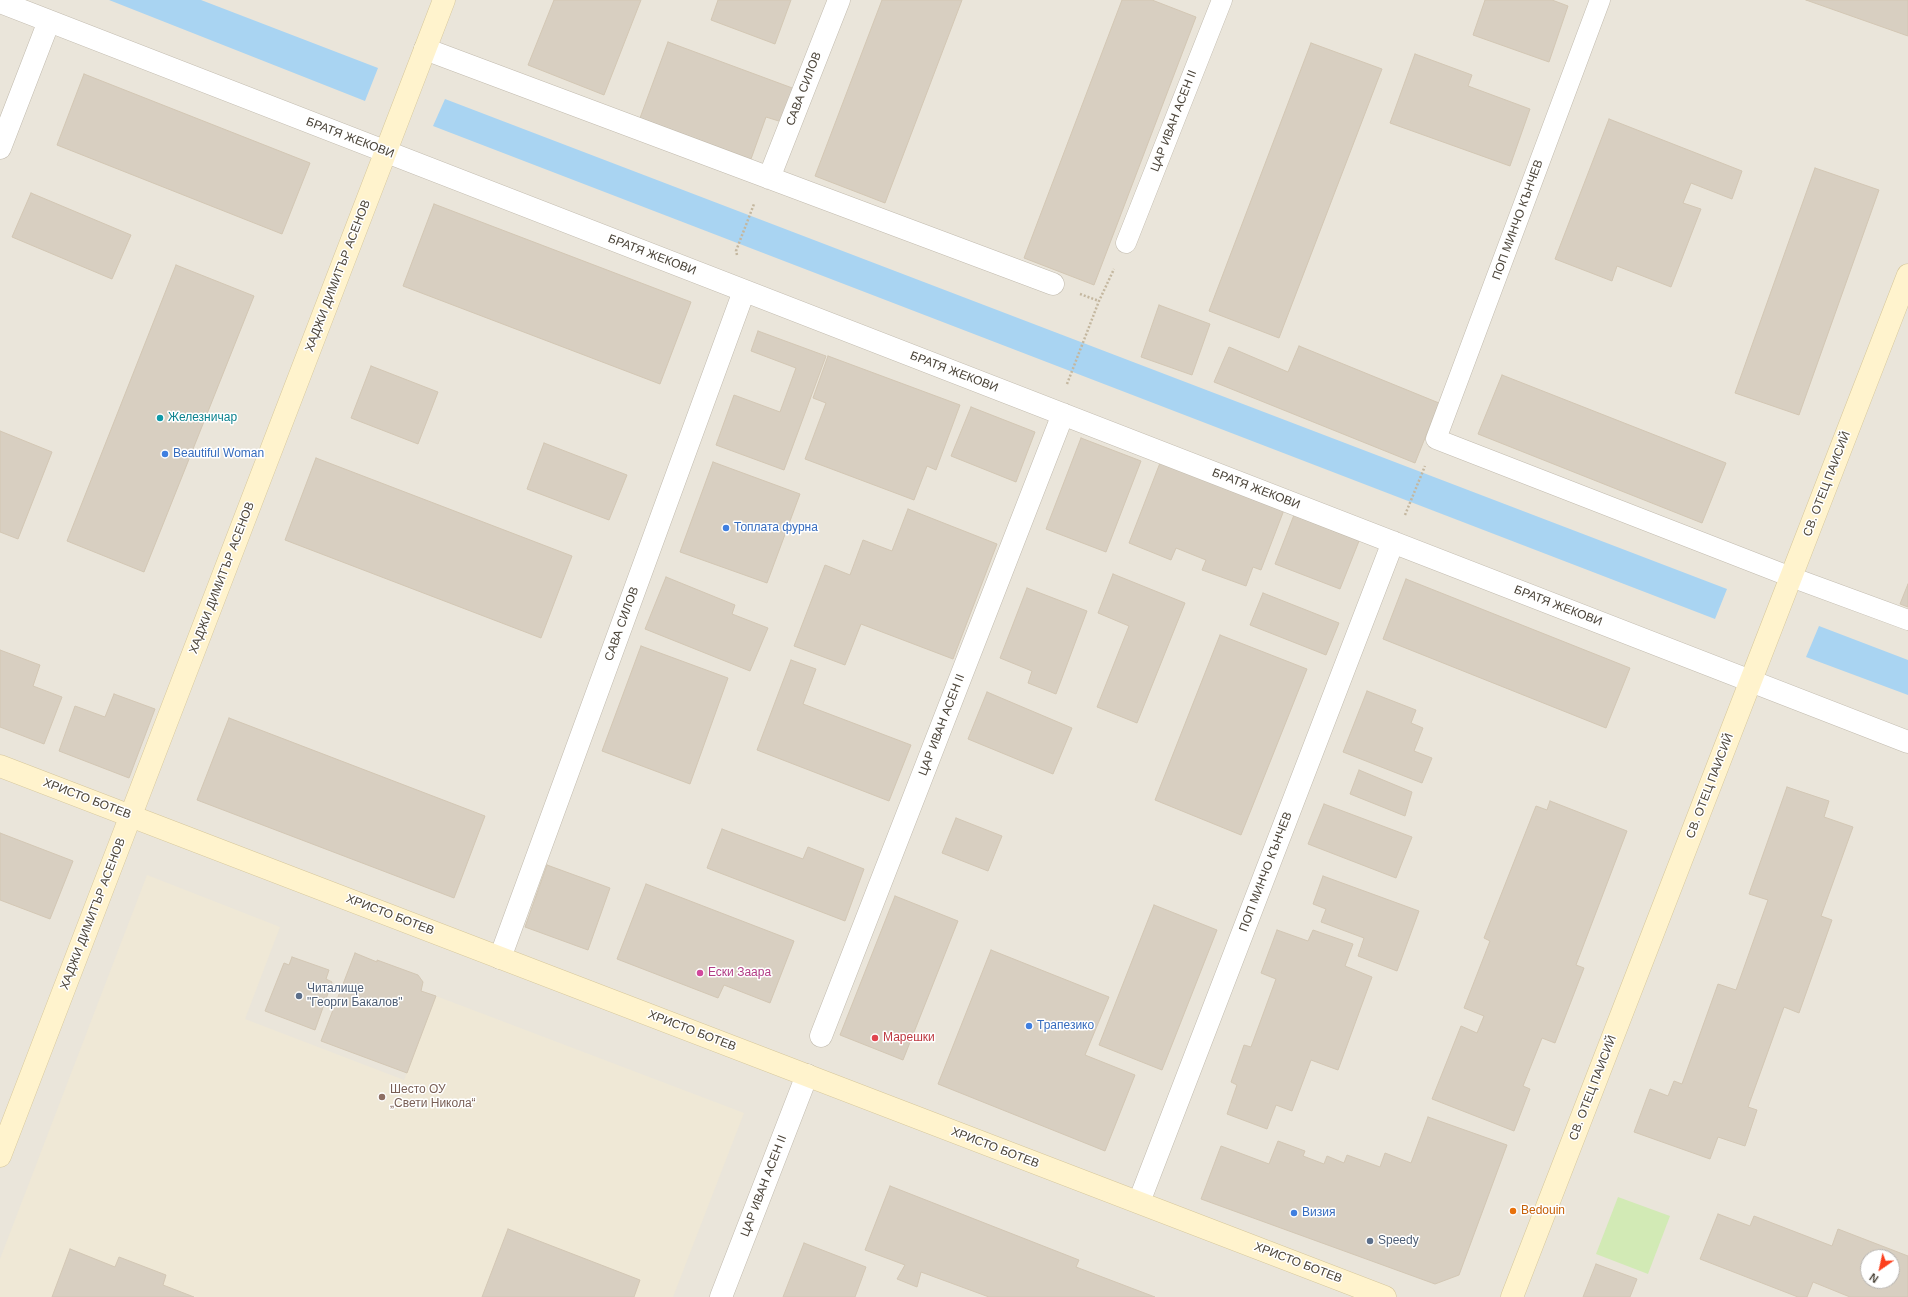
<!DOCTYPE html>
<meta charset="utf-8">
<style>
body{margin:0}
#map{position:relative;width:1908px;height:1297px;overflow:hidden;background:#f6f3ec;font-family:Arial,sans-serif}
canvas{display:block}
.north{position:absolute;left:1860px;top:1249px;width:40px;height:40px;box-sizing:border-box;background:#fff;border:1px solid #b7b4b0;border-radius:50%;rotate:214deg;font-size:11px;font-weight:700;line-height:16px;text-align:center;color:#4b4439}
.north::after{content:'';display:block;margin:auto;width:14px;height:18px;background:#fc3f1d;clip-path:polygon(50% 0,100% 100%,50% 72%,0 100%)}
</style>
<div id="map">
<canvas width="1908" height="1297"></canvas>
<div class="north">N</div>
</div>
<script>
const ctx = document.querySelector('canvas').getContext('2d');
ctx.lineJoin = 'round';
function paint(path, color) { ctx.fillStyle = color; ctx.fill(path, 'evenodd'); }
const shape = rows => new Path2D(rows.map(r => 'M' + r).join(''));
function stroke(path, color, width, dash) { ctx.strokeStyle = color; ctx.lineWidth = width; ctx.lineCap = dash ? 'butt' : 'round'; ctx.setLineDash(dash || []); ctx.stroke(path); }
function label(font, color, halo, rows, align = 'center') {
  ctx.font = font + ' Arial,sans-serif'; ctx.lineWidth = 3; ctx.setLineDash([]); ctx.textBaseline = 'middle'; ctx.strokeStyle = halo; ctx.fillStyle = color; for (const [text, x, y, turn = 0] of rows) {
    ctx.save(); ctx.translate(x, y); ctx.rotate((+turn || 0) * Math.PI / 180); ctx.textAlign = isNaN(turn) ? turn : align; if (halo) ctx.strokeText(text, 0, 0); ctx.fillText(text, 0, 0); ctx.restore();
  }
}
const residential = shape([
 [0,0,1908,0,1908,1297,0,1297],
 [1868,1257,1892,1257,1892,1281,1868,1281]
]);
const education = shape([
 [147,875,280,927,245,1019,404,1080,436,996,744,1113,673,1297,0,1297,0,1259]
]);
const green = shape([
 [1618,1197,1670,1216,1648,1274,1596,1254]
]);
const water = shape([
 [109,0,201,0,378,68,365,101],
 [445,99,1727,589,1715,619,433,126],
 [1819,626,1908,660,1908,695,1806,657]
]);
const building = shape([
 [554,0,641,0,604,95,528,65,554,0],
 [718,0,791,0,775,44,711,20,718,0],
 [882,0,962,0,885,203,815,176,882,0],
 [1122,0,1152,0,1196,17,1094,285,1024,258,1122,0],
 [1485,0,1552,0,1568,6,1549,62,1473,35,1485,0],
 [1806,0,1908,0,1908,36,1806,0],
 [668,42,795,89,782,122,766,117,751,159,640,118,668,42],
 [1311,43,1382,69,1279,338,1209,311,1311,43],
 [1415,54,1472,75,1468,86,1530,109,1510,166,1390,123,1415,54],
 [84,74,310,163,282,234,57,145,84,74],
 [1609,119,1742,171,1732,199,1691,183,1683,203,1701,209,1671,287,1617,266,1612,281,1555,259,1609,119],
 [1815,168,1879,190,1799,415,1735,393,1815,168],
 [31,193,131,235,112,279,12,237,31,193],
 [434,204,691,302,660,384,403,286,434,204],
 [176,265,254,296,144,572,67,541,176,265],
 [1159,305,1210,324,1192,375,1141,357,1159,305],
 [758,331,826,356,784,470,716,445,734,395,780,412,796,368,751,351,758,331],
 [1299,346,1439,403,1415,463,1214,382,1229,347,1288,372,1299,346],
 [828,356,960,405,936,470,927,466,914,500,805,459,826,403,813,398,828,356],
 [371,366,438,392,418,444,351,418,371,366],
 [1502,375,1726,463,1702,523,1478,434,1502,375],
 [971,407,1035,432,1016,482,951,456,971,407],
 [0,431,52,452,18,539,0,532,0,431],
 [1081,438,1141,461,1106,552,1046,529,1081,438],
 [544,443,627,475,609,520,527,489,544,443],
 [316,458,572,556,541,638,285,540,316,458],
 [713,462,800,494,767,583,680,552,713,462],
 [1160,463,1284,510,1261,570,1253,567,1246,586,1202,570,1206,560,1176,548,1171,560,1129,543,1160,463],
 [908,509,997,544,953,659,861,624,845,665,794,646,825,565,850,575,863,540,892,551,908,509],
 [1294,515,1359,541,1340,589,1275,564,1294,515],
 [1113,574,1185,603,1137,723,1097,707,1129,626,1098,613,1113,574],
 [666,577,735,605,732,614,768,628,750,671,645,629,666,577],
 [1406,579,1630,668,1606,728,1383,639,1406,579],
 [1908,584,1908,607,1900,604,1908,584],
 [1027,588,1087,611,1056,694,1028,683,1032,671,1000,658,1027,588],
 [1263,593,1339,623,1326,655,1250,625,1263,593],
 [1220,635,1307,669,1241,835,1155,800,1220,635],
 [641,646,728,678,690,784,602,751,641,646],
 [0,650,40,665,33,686,62,697,44,744,0,727,0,650],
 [791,660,816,669,803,704,911,745,889,801,757,750,791,660],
 [1367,691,1416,710,1411,723,1423,728,1414,751,1432,758,1422,783,1343,752,1367,691],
 [987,692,1072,728,1053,774,968,739,987,692],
 [114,694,155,709,129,778,59,751,75,706,105,717,114,694],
 [229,718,485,816,454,898,197,800,229,718],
 [1359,770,1412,792,1405,816,1350,794,1359,770],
 [1787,787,1829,801,1824,817,1853,827,1821,916,1832,920,1799,1013,1784,1007,1748,1107,1757,1110,1745,1146,1718,1137,1710,1159,1634,1132,1650,1089,1668,1096,1674,1081,1682,1084,1718,984,1736,990,1768,900,1749,894,1787,787],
 [1550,801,1627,831,1576,965,1584,968,1555,1043,1542,1038,1523,1086,1530,1089,1514,1131,1432,1099,1461,1026,1477,1033,1484,1016,1464,1008,1490,941,1484,938,1536,806,1547,810,1550,801],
 [1324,804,1412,837,1396,878,1308,844,1324,804],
 [956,818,1002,836,988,871,942,853,956,818],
 [722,829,803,859,808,847,864,869,845,921,707,868,722,829],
 [0,833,73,861,50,919,0,900,0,833],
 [547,865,610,888,588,950,525,927,547,865],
 [1323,876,1419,911,1397,971,1358,956,1364,938,1321,922,1326,909,1313,904,1323,876],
 [646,884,794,941,770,1003,724,985,718,998,617,959,646,884],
 [895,896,958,921,903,1060,840,1035,895,896],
 [1154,905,1217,930,1162,1070,1099,1045,1154,905],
 [1277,930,1308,941,1313,930,1353,944,1345,966,1372,977,1338,1070,1311,1060,1292,1111,1276,1105,1267,1129,1227,1114,1237,1085,1231,1082,1244,1045,1251,1047,1276,979,1261,973,1277,930],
 [991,950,1109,997,1085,1055,1135,1075,1105,1151,938,1084,991,950],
 [355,953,377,962,377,960,418,975,423,982,421,991,436,996,407,1073,321,1041,355,953],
 [292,957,329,970,326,979,332,982,315,1030,265,1011,284,963,289,965,292,957],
 [1428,1117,1507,1145,1459,1275,1435,1284,1201,1199,1221,1146,1269,1164,1278,1141,1305,1151,1303,1156,1324,1164,1327,1156,1344,1163,1347,1155,1380,1167,1385,1153,1411,1163,1428,1117],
 [890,1186,1079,1260,1076,1267,1155,1297,989,1297,921,1272,917,1287,897,1279,905,1265,865,1250,890,1186],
 [1718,1214,1750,1226,1754,1216,1832,1246,1838,1229,1908,1256,1908,1297,1850,1297,1813,1282,1807,1297,1798,1297,1700,1259,1718,1214],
 [1868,1257,1892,1257,1892,1281,1868,1281,1868,1257],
 [508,1229,640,1280,634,1297,482,1297,508,1229],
 [804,1243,866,1267,855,1297,783,1297,804,1243],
 [70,1249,115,1267,119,1257,166,1275,163,1285,194,1297,52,1297,70,1249],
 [1596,1264,1637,1279,1630,1297,1583,1297,1596,1264]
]);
const path = shape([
 [737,255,736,251,754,204],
 [1080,294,1099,301],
 [1067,384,1099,301,1114,269],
 [1405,515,1425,466]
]);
const lane = shape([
 [1600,0,1436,439,1791,577,1908,620],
 [1126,243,1222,0]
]);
const street = shape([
 [0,2,1908,742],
 [425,49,1053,284],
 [0,148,49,21],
 [769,178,839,0],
 [500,958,744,291],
 [821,1036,1063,414],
 [1139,1202,1393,542],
 [721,1297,807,1075]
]);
const secondary = shape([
 [0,766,1385,1297],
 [0,1156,444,0],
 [1512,1297,1908,275]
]);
const markers = [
 [160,418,4,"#0f9aa8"],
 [165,454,4,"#3f7fe0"],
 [726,528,4,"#3f7fe0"],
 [700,973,4,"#d1479c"],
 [299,996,4,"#5c6f8a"],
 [1029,1026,4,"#3f7fe0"],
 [875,1038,4,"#e0444e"],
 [382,1097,4,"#8d6e63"],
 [1513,1211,4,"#e8710a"],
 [1294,1213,4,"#3f7fe0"],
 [1370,1241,4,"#5c6f8a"]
];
const streetNames = [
 ["САВА СИЛОВ",804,89,-69],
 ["ЦАР ИВАН АСЕН II",1174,121,-69],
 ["БРАТЯ ЖЕКОВИ",350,138,21],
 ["ПОП МИНЧО КЪНЧЕВ",1518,220,-70],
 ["БРАТЯ ЖЕКОВИ",652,255,21],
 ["ХАДЖИ ДИМИТЪР АСЕНОВ",338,276,-69],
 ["БРАТЯ ЖЕКОВИ",954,372,21],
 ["СВ. ОТЕЦ ПАИСИЙ",1827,484,-69],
 ["БРАТЯ ЖЕКОВИ",1256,489,21],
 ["ХАДЖИ ДИМИТЪР АСЕНОВ",222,578,-69],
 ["БРАТЯ ЖЕКОВИ",1558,606,21],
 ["САВА СИЛОВ",622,624,-70],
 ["ЦАР ИВАН АСЕН II",942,725,-69],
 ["СВ. ОТЕЦ ПАИСИЙ",1710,786,-69],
 ["ХРИСТО БОТЕВ",87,799,21],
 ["ПОП МИНЧО КЪНЧЕВ",1266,872,-69],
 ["ХАДЖИ ДИМИТЪР АСЕНОВ",93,914,-69],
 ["ХРИСТО БОТЕВ",390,915,21],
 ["ХРИСТО БОТЕВ",692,1031,21],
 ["СВ. ОТЕЦ ПАИСИЙ",1593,1088,-69],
 ["ХРИСТО БОТЕВ",995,1148,21],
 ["ЦАР ИВАН АСЕН II",764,1186,-69],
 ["ХРИСТО БОТЕВ",1298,1263,21]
];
const cultureNames = [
 ["Железничар",168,418]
];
const shopNames = [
 ["Beautiful Woman",173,454],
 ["Топлата фурна",734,528],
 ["Трапезико",1037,1026],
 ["Визия",1302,1213]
];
const hotelNames = [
 ["Ески Заара",708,973]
];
const serviceNames = [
 ["Читалище",307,989],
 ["\"Георги Бакалов\"",307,1003],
 ["Speedy",1378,1241]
];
const healthNames = [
 ["Марешки",883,1038]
];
const educationNames = [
 ["Шесто ОУ",390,1090],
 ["„Свети Никола“",390,1104]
];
const foodNames = [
 ["Bedouin",1521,1211]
];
paint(residential, '#eae5da');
paint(education, '#efe8d6');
paint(green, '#d2eab5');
paint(water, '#a9d4f2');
paint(building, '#d8cfc1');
stroke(building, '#d3c7b4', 1);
stroke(lane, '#c2bbae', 21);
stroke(street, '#c2bbae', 23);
stroke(secondary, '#d6c79b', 23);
stroke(path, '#c4b79f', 2.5, [2, 2]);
stroke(lane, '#fff', 20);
stroke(street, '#fff', 22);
stroke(secondary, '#fff3cd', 22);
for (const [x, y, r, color] of markers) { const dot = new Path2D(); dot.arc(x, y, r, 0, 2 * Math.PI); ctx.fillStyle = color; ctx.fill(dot); stroke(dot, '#fff', 1.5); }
label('12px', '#4b4439', '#fff', streetNames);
label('12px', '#0d838f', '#fff', cultureNames, 'left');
label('12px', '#366cbe', '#fff', shopNames, 'left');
label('12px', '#b23c85', '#fff', hotelNames, 'left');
label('12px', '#4e5e75', '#fff', serviceNames, 'left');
label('12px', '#be3a42', '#fff', healthNames, 'left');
label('12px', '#785e54', '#fff', educationNames, 'left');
label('12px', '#c56008', '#fff', foodNames, 'left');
</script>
